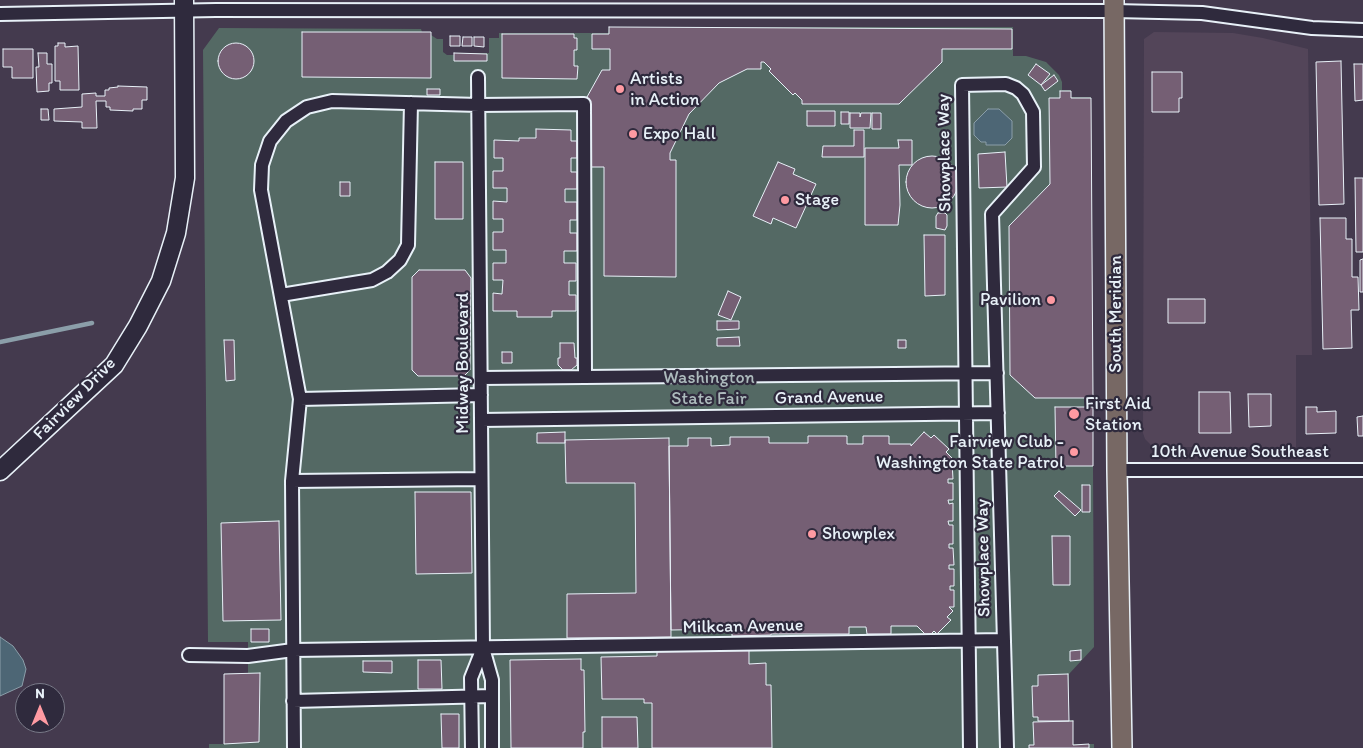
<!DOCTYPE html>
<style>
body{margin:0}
#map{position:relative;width:1363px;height:748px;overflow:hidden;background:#443a4e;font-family:Itim,sans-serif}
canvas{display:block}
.north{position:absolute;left:15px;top:683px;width:50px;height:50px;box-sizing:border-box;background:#2f2a3d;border:1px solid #797a88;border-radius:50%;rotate:0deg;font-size:14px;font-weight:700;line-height:20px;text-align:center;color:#e8f1f8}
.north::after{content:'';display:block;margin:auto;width:18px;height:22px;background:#ff9aa2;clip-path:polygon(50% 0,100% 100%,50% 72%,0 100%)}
</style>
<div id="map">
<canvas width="1363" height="748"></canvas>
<div class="north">N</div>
</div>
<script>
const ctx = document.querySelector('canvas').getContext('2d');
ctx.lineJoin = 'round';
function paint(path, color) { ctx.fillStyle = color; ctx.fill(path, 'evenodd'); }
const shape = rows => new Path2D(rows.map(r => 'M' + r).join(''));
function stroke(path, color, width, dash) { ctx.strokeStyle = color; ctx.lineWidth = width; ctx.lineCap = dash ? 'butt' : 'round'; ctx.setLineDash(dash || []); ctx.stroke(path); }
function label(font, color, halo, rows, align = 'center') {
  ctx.font = font + ' Itim,sans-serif'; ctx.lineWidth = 4.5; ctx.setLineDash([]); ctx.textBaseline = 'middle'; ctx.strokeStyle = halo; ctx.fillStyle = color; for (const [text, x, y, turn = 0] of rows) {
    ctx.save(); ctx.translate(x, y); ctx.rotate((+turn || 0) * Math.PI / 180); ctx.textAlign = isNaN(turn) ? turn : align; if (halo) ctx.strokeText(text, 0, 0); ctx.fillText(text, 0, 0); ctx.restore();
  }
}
const built = shape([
 [1154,32,1233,33,1263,38,1308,49,1312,355,1296,355,1296,447,1153,447,1145,439,1143,433,1144,39]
]);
const green = shape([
 [609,27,1013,27,1013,56,1026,56,1046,62,1059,75,1062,82,1062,90,1071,90,1071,97,1091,97,1094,647,1069,674,1069,720,1073,720,1073,744,1094,744,1094,748,209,748,209,744,224,744,224,674,248,673,248,642,208,642,203,50,219,28,421,29,422,32,431,32,431,35,437,39,443,39,443,52,447,55,454,55,454,53,489,53,489,38,499,38,499,33,608,33]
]);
const water = shape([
 [988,109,999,109,1012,121,1012,138,1005,145,986,145,986,142,981,142,974,135,974,123,988,109],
 [0,637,13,646,23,660,26,669,22,686,0,696,0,637]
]);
const stream = shape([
 [0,342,92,323]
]);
const building = shape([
 [609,27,1012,29,1012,49,942,49,942,62,899,104,802,104,802,100,795,93,793,95,769,71,771,69,764,62,761,62,761,69,747,69,719,83,689,114,670,153,670,160,676,160,676,277,604,276,604,167,586,167,587,97,602,70,610,70,610,49,592,49,592,34,609,34,609,27],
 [302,32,431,32,431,78,302,77,302,32],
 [502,34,574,34,574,38,577,38,577,50,574,50,574,66,578,66,577,79,502,78,502,34],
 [450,36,460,36,460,46,450,46,450,36],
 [463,37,472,37,472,46,462,46,463,37],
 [474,37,484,37,484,47,474,46,474,37],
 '218 61a18 18 0 1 1 36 0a18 18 0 1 1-36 0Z',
 [58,43,65,43,65,47,78,46,79,90,60,90,60,81,55,81,55,46,58,46,58,43],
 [3,49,33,49,33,78,12,78,12,67,3,67,3,49],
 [38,53,47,53,47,64,52,64,52,83,49,83,49,91,37,92,36,67,39,67,38,53],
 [454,53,487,54,487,61,454,61,454,53],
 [1341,61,1344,204,1319,205,1316,62,1341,61],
 [1036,64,1050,74,1041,85,1028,75,1036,64],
 [1354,64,1363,64,1363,100,1355,101,1354,64],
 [1152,72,1182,72,1182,98,1179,98,1179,112,1152,112,1152,72],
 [1054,75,1058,81,1045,91,1041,85,1054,75],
 [118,86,147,87,147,100,142,100,142,109,133,109,133,111,110,110,110,107,106,107,106,101,96,101,97,128,82,128,82,122,54,121,54,109,82,107,82,94,96,93,96,96,105,96,105,90,109,90,109,88,118,87,118,86],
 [427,89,440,89,440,95,427,95,427,89],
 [1060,91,1071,91,1071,98,1091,98,1093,398,1035,398,1010,375,1009,226,1050,184,1049,98,1060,98,1060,91],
 [41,109,48,109,49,120,41,120,41,109],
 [807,111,835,111,835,126,807,126,807,111],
 [841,112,849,112,849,124,841,124,841,112],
 [850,113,860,113,860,117,861,113,871,113,870,128,850,128,850,113],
 [872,113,881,113,881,129,872,129,872,113],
 [536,129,571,130,571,141,577,141,577,158,571,158,571,172,577,172,577,189,565,189,565,202,577,202,577,220,570,220,570,233,577,233,577,251,564,251,564,263,576,263,576,281,569,281,569,295,576,295,576,311,552,311,552,317,517,317,517,311,493,311,493,293,502,294,503,280,493,280,493,263,506,263,506,250,493,250,493,232,503,232,503,219,493,219,493,201,507,202,507,188,493,188,493,171,503,171,503,158,494,158,494,140,519,141,519,138,536,138,536,129],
 [854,130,864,130,864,157,822,157,823,146,854,146,854,130],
 [898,140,912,140,912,165,899,165,900,205,898,225,865,225,865,148,899,148,898,140],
 [1005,152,1007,187,979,188,978,154,1005,152],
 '906 182a26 26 0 1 1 52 0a26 26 0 1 1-52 0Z',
 [435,162,463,162,463,219,435,219,435,162],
 [778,162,795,169,793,174,816,184,796,228,773,218,771,224,753,216,778,162],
 [1355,178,1363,178,1363,252,1356,252,1355,178],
 [340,182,350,182,350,196,340,196,340,182],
 [938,213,945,213,947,215,947,226,945,230,936,228,936,216,938,213],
 [1320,218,1346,218,1346,239,1352,239,1352,277,1358,277,1359,310,1351,310,1352,348,1323,349,1320,218],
 [924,235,945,235,945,295,925,296,924,235],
 [1363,259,1363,292,1360,292,1360,260,1363,259],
 [419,270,465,270,471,278,470,370,464,376,418,376,412,370,412,277,419,270],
 [728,291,741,297,731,320,718,315,728,291],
 [1168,299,1205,299,1205,323,1168,323,1168,299],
 [717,321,739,321,739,329,717,330,717,321],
 [739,337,740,346,717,346,717,338,739,337],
 [224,340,234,340,235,380,226,381,224,340],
 [898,340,906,340,906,348,898,348,898,340],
 [560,343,574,343,575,358,577,358,577,365,571,370,563,370,558,365,558,358,560,358,560,343],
 [502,352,512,352,512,363,502,363,502,352],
 [1199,392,1230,392,1231,433,1199,433,1199,392],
 [1248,394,1271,394,1271,426,1249,427,1248,394],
 [1055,407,1093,407,1093,466,1056,466,1055,407],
 [1306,407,1317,407,1317,412,1336,411,1336,433,1306,434,1306,407],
 [1363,416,1363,436,1358,436,1357,417,1363,416],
 [565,432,565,443,537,443,537,433,565,432],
 [924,432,931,438,934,435,949,449,946,452,952,458,948,462,952,462,953,479,948,479,948,483,953,483,953,500,948,500,949,504,953,503,953,521,948,521,949,525,953,525,953,544,949,544,949,548,953,548,954,565,949,565,949,569,954,569,954,586,950,586,950,590,954,590,954,607,949,607,953,611,947,617,951,620,937,634,934,631,928,637,917,626,891,626,891,634,867,634,866,627,849,627,849,634,771,634,771,635,732,636,732,629,671,630,669,446,688,446,688,438,711,438,711,446,730,445,730,437,769,437,769,443,808,443,808,436,847,436,847,444,863,444,863,436,889,436,889,444,911,444,911,446,924,432],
 [669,438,671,637,567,638,567,594,636,593,635,483,566,483,565,440,669,438],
 [1082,485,1090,485,1090,512,1082,512,1082,485],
 [1059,491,1081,510,1075,516,1054,496,1059,491],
 [415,492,471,492,472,573,416,574,415,492],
 [279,521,281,620,223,621,221,523,279,521],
 [1052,536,1070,536,1070,585,1053,585,1052,536],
 [251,629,269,629,269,642,251,642,251,629],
 [749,650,749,664,766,663,766,685,771,685,772,748,652,748,652,703,644,703,644,699,602,699,601,657,657,656,657,651,749,650],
 [1081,650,1081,660,1070,661,1070,651,1081,650],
 [581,659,581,670,584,670,585,732,583,732,583,748,511,748,510,660,581,659],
 [418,660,441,660,442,689,418,689,418,660],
 [363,661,392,661,392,673,363,672,363,661],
 [260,673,259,742,224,744,224,674,260,673],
 [1068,674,1069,721,1038,721,1038,717,1033,717,1032,686,1038,686,1038,675,1068,674],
 [441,714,459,714,459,748,442,748,441,714],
 [602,717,637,717,638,748,602,748,602,717],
 [1073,721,1073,745,1089,744,1089,748,1029,748,1029,745,1034,745,1033,722,1073,721]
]);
const street = shape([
 [0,14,216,10,1115,11,1202,13,1312,28,1363,30],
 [478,77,483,648,492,680,492,748],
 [281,295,372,280,387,272,400,260,408,245,411,103],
 [481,378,997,373],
 [300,399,481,395],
 [481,420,998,413],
 [1117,470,1363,470],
 [292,481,481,479],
 [189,655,248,656,293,650,1004,640],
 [293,701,492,696],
 [294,748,292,481,300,399,261,190,262,165,270,141,286,121,307,107,332,101,479,105,584,104,585,377],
 [472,748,471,678,483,648],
 [970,748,962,85,1006,84,1016,88,1023,94,1033,112,1034,167,992,214,1007,748]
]);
const secondary = shape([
 [0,471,114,365,138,326,161,281,176,233,185,178,184,0]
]);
const primary = shape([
 [1114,0,1117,470,1122,748]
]);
const markers = [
 [620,89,5,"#ff9aa2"],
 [633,134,5,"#ff9aa2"],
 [785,200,5,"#ff9aa2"],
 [1051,300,5,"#ff9aa2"],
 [1074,414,6,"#ff9aa2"],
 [1074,452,5,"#ff9aa2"],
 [812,534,5,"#ff9aa2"]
];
const poiNames = [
 ["Artists",630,79],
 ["in Action",630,100],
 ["Expo Hall",643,134],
 ["Stage",795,200],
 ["Pavilion",1041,300,"right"],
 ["First Aid",1085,404],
 ["Station",1085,425],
 ["Fairview Club -",1064,442,"right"],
 ["Washington State Patrol",1064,463,"right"],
 ["Showplex",822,534]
];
const streetNames = [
 ["Showplace Way",945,153,-91],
 ["South Meridian",1116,314,-90],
 ["Midway Boulevard",463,363,-90],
 ["Grand Avenue",829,398,-1],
 ["Fairview Drive",75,399,-45],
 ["10th Avenue Southeast",1240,452],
 ["Showplace Way",984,558,-91],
 ["Milkcan Avenue",743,627,-1]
];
const parkNames = [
 ["Washington",709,378],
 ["State Fair",709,399]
];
paint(built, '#534559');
paint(green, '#546964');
paint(water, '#4d6675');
stroke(water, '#8b9ea9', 1);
stroke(stream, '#8b9ea9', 4.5);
paint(building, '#755f74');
stroke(building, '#e8f1f8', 1);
stroke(street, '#e8f1f8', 16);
stroke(secondary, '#e8f1f8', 21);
stroke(primary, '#e8f1f8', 22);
stroke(street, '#2f2a3d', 12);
stroke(secondary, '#2f2a3d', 18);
stroke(primary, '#776864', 19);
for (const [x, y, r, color] of markers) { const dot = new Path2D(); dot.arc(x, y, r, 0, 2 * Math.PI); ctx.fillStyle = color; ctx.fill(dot); stroke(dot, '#2f2a3d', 2); }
label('18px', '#e8f1f8', '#2f2a3d', poiNames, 'left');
label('18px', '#e8f1f8', '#2f2a3d', streetNames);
label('18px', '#adbbbd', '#2f2a3d', parkNames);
</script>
